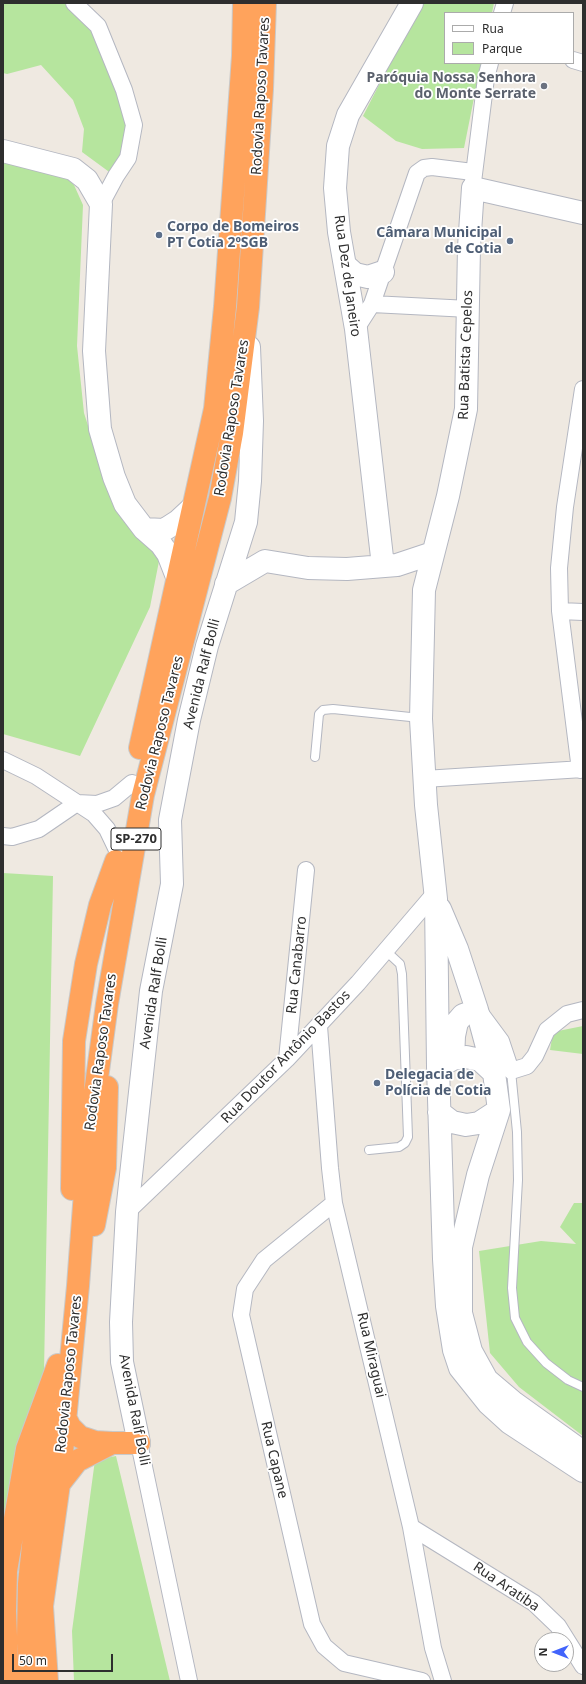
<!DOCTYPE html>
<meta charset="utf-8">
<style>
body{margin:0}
#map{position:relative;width:586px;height:1684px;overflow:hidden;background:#efe9e1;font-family:"Noto Sans",sans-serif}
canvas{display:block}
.frame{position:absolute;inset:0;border:4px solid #2e2e2e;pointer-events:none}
.legend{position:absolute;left:444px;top:12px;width:130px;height:52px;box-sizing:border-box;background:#fff;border:1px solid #ababab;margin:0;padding:5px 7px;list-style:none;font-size:12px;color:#2e2e2e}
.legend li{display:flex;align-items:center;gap:8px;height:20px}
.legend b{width:20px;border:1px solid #ababab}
.north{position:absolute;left:534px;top:1632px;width:40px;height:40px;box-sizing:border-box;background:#fff;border:1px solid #ababab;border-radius:50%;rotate:270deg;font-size:11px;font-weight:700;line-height:16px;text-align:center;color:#2e2e2e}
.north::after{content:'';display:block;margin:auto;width:14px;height:18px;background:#4264fb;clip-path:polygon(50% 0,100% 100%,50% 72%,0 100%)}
.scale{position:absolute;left:12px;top:1654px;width:101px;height:18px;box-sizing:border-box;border:2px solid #2e2e2e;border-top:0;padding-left:5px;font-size:12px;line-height:14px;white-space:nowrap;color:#2e2e2e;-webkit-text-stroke:3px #fff;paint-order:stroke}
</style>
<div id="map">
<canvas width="586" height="1684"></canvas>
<div class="frame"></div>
<ul class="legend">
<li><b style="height:5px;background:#fff"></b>Rua</li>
<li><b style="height:11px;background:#b6e59e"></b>Parque</li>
</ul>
<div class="north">N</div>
<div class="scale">50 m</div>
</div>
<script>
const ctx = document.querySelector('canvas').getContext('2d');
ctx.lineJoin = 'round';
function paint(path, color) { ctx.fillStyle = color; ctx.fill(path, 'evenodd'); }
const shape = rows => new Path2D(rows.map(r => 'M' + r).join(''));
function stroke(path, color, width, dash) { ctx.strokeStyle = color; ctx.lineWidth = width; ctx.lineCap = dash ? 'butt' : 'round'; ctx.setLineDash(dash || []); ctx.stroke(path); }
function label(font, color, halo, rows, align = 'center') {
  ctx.font = font + ' "Noto Sans",sans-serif'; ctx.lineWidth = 3.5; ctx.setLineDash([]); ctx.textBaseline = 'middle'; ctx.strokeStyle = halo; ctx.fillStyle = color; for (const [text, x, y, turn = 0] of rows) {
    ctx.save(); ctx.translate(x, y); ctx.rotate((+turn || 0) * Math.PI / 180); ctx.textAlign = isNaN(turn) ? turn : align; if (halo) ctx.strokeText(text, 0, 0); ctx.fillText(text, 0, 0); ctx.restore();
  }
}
const green = shape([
 [3,3,70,3,96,27,132,126,126,159,112,174,82,152,84,129,73,100,41,65,7,74,3,73],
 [421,3,494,3,492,13,445,13,445,63,481,63,464,148,422,149,396,141,363,116],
 [3,153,60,172,74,185,83,205,77,346,84,413,97,454,160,556,150,607,80,756,3,734],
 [3,873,53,876,44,1372,3,1520],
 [583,1026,583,1054,550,1050,553,1032],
 [574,1203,583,1203,583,1436,519,1387,490,1353,479,1251,541,1241,576,1244,560,1227],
 [116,1456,170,1681,74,1681,72,1631,95,1460]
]);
const lane = shape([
 [315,757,319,714,323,710,333,709,420,718],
 [511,1071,517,1132,518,1180,512,1288,515,1318,527,1342,546,1363,568,1380,583,1387],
 [369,1150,399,1147,405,1143,408,1137,402,974,400,964,385,950]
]);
const street = shape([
 [74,3,98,26,124,90,134,125,128,158,116,176,101,204],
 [502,13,505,3],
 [573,60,583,63],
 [473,182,486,78,490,63],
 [372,304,469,309],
 [356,329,372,304,417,173,424,168,432,167,473,172],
 [560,611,583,612],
 [3,760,36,776,94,814,107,829,118,852],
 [580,770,560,611,559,568,565,507,583,389],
 [424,779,583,769],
 [77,803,97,804,114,798,132,783],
 [3,836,12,837,39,829,77,803],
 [481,1014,501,1041,511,1071,527,1066,535,1056,547,1030,567,1014,583,1010],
 [319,1026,330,1168,334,1203,411,1527,433,1648,443,1681],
 [287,1059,306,870],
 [334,1203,264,1260,245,1289,241,1315,312,1624,324,1646,344,1663,422,1681],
 [127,1212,287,1059,358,983,435,893],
 [139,1443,189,1681],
 [411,1527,534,1603,558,1626,583,1666]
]);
const secondary = shape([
 [3,151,73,169,87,180,101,204,94,351,100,429,114,477,125,504,144,529,161,544,168,554,177,577],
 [583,213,473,188,469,247,466,409,448,496,424,590,421,719,426,805,436,899,438,1067,444,1259,447,1306,454,1350,460,1368,488,1403,510,1423,583,1471],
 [346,266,355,274,368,277,383,272],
 [144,529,164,530,178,521,192,508],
 [383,566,356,329,339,232,335,188,338,146,348,115,412,3],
 [226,584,265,561,308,568,347,569,397,565,433,553],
 [440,909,457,949,477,1010,494,1073,499,1110,478,1175,461,1247,461,1313,471,1351,487,1380,513,1402,583,1452],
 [453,1059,454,1036,457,1022,463,1015,477,1010],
 [438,1067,453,1059,466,1057,480,1060,494,1073],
 [439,1112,452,1122,466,1125,479,1123,499,1110],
 [139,1443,122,1362,121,1322,127,1212,151,991,172,884,170,820,189,720,207,646,246,522,250,481,252,421,249,347]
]);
const highway = shape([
 [140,748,215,409,225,307,243,56,244,3],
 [72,1189,74,1041,86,964,100,905,116,861],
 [94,1225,105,1168,107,1087],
 [64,1415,70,1427,80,1437,95,1442,112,1443,139,1443],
 [59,1484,77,1461,112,1443],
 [10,1681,7,1660,5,1611,6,1571,27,1449,58,1365],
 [31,1681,28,1638,29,1584,37,1507,51,1414],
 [47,1681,42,1606,59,1484,78,1286,89,1138,107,1004,143,795,220,498,232,433,248,307,262,89,265,3]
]);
const markers = [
 [544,86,4,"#6b7280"],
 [159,235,4,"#5c6f8a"],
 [510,241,4,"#5c6f8a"],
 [377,1083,4,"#5c6f8a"]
];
const shields = [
 [136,839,50]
];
const shieldNames = [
 ["SP-270",136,839]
];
const worshipNames = [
 ["Paróquia Nossa Senhora",536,78],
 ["do Monte Serrate",536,94]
];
const streetNames = [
 ["Rodovia Raposo Tavares",261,96,-87],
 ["Rua Dez de Janeiro",347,276,82],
 ["Rua Batista Cepelos",466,355,-88],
 ["Rodovia Raposo Tavares",232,418,-81],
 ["Avenida Ralf Bolli",202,674,-76],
 ["Rodovia Raposo Tavares",160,733,-76],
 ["Rua Canabarro",297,965,-84],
 ["Avenida Ralf Bolli",154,993,-81],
 ["Rodovia Raposo Tavares",101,1052,-82],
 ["Rua Doutor Antônio Bastos",286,1057,-46],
 ["Rua Miraguai",371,1355,77],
 ["Rodovia Raposo Tavares",69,1374,-84],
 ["Avenida Ralf Bolli",134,1410,79],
 ["Rua Capane",274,1460,77],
 ["Rua Aratiba",506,1587,34]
];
const serviceNames = [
 ["Corpo de Bomeiros",167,227],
 ["PT Cotia 2ºSGB",167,243],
 ["Câmara Municipal",502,233,"right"],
 ["de Cotia",502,249,"right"],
 ["Delegacia de",385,1075],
 ["Polícia de Cotia",385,1091]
];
paint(green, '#b6e59e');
stroke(lane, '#b4b7c1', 10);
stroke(street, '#b4b7c1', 18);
stroke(secondary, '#b4b7c1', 24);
stroke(highway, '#c9c9c9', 24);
stroke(lane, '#fff', 8);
stroke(street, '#fff', 16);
stroke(secondary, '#fff', 22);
stroke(highway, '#ffa35c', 22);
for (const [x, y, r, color] of markers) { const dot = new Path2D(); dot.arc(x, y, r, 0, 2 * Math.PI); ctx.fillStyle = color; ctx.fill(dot); stroke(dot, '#fff', 1.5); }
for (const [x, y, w] of shields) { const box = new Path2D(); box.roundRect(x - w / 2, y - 11, w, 22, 3); ctx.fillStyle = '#fff'; ctx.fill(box); stroke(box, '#2e2e2e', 1); }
label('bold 13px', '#2e2e2e', null, shieldNames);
label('bold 14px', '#5b616d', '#fff', worshipNames, 'right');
label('14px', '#2e2e2e', '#fff', streetNames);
label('bold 14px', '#4e5e75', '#fff', serviceNames, 'left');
</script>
